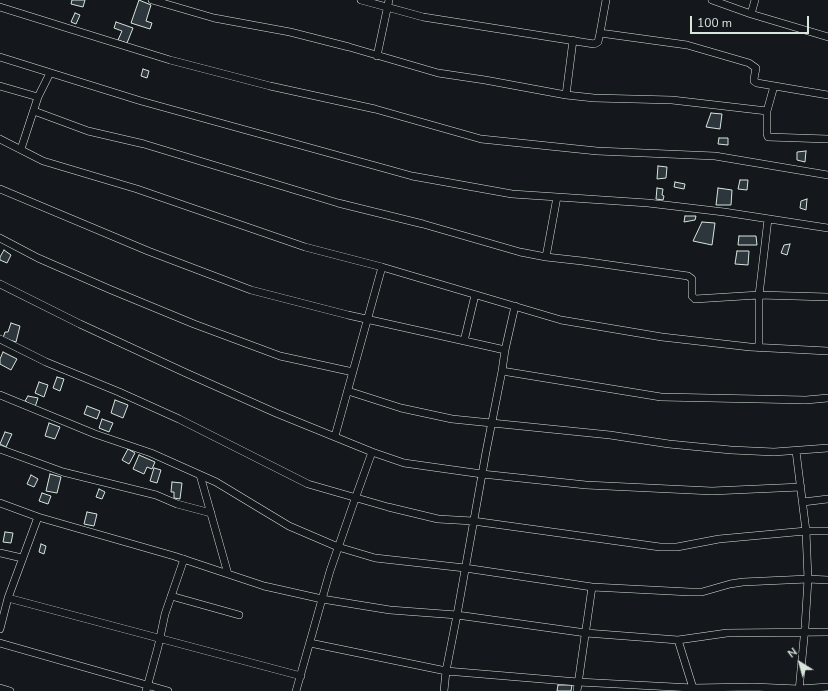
<!DOCTYPE html>
<style>
body{margin:0}
#map{position:relative;width:828px;height:691px;overflow:hidden;background:#14181c;font-family:"Nunito Sans",sans-serif}
canvas{display:block}
.north{position:absolute;left:780px;top:643px;width:40px;height:40px;-webkit-text-stroke:3px #14181c;paint-order:stroke;rotate:323deg;font-size:11px;font-weight:700;line-height:16px;text-align:center;color:#d8e6dc}
.north::after{content:'';display:block;margin:auto;width:14px;height:18px;background:#d8e6dc;clip-path:polygon(50% 0,100% 100%,50% 72%,0 100%)}
.scale{position:absolute;left:690px;top:16px;width:119px;height:18px;box-sizing:border-box;border:2px solid #d8e6dc;border-top:0;padding-left:5px;font-size:12px;line-height:14px;white-space:nowrap;color:#d8e6dc;-webkit-text-stroke:3px #14181c;paint-order:stroke}
</style>
<div id="map">
<canvas width="828" height="691"></canvas>
<div class="north">N</div>
<div class="scale">100 m</div>
</div>
<script>
const ctx = document.querySelector('canvas').getContext('2d');
ctx.lineJoin = 'round';
function paint(path, color) { ctx.fillStyle = color; ctx.fill(path, 'evenodd'); }
const shape = rows => new Path2D(rows.map(r => 'M' + r).join(''));
function stroke(path, color, width, dash) { ctx.strokeStyle = color; ctx.lineWidth = width; ctx.lineCap = dash ? 'butt' : 'round'; ctx.setLineDash(dash || []); ctx.stroke(path); }
const building = shape([
 [72,0,85,0,83,7,71,4,72,0],
 [139,0,151,5,146,21,152,23,150,29,131,23,139,0],
 [75,13,80,15,76,24,71,22,75,13],
 [116,22,133,28,127,43,118,40,122,31,114,28,116,22],
 [143,69,149,71,147,78,141,76,143,69],
 [711,113,722,114,720,129,706,127,711,113],
 [719,138,728,138,728,145,718,144,719,138],
 [806,151,805,162,797,160,797,152,806,151],
 [658,166,667,167,666,178,657,179,658,166],
 [740,180,748,180,747,190,738,189,740,180],
 [675,182,685,184,684,189,674,187,675,182],
 [657,188,663,189,662,195,664,196,663,200,656,199,657,188],
 [718,188,732,190,731,205,716,205,718,188],
 [807,199,806,210,800,208,801,201,807,199],
 [685,216,696,216,695,220,684,222,685,216],
 [702,222,715,223,712,245,693,241,702,222],
 [739,236,756,236,757,245,738,245,739,236],
 [790,244,787,255,781,253,784,245,790,244],
 [4,250,11,255,7,263,0,260,0,257,4,250],
 [737,251,749,251,748,265,735,264,737,251],
 [11,323,20,326,16,342,3,338,5,332,8,332,11,323],
 [3,352,17,359,11,370,0,364,0,359,3,352],
 [57,377,64,379,60,391,53,388,57,377],
 [39,382,48,385,44,397,35,393,39,382],
 [28,396,38,398,35,407,25,401,28,396],
 [115,400,128,405,123,418,111,413,115,400],
 [87,406,100,411,97,419,84,414,87,406],
 [102,419,113,423,109,432,99,428,102,419],
 [49,423,60,427,55,439,45,436,49,423],
 [5,432,12,434,6,447,0,444,5,432],
 [128,449,135,453,129,464,122,460,128,449],
 [139,455,155,462,152,469,147,467,144,474,133,469,139,455],
 [154,468,161,470,157,483,150,481,154,468],
 [50,474,61,477,57,493,46,491,50,474],
 [31,475,38,479,34,487,27,484,31,475],
 [172,482,182,483,180,499,174,498,174,492,171,492,172,482],
 [99,489,105,492,102,499,96,497,99,489],
 [42,493,51,496,48,504,39,501,42,493],
 [87,512,97,514,94,526,84,524,87,512],
 [5,532,13,533,11,543,3,542,5,532],
 [41,544,46,546,44,554,39,552,41,544],
 [558,685,572,685,571,691,557,691,558,685]
]);
const minor = shape([
 [152,0,214,18,290,32,349,47,438,73,485,80,566,95,594,98,672,100,767,111,774,86],
 [361,0,423,17,594,44,598,42,600,33,606,0],
 [712,0,751,14,828,37],
 [0,7,170,60,270,86,375,109,481,139,597,151,715,156,828,175],
 [751,14,755,0],
 [600,33,687,45,749,63,756,68,754,79,754,81,757,83,828,95],
 [377,56,389,0],
 [0,57,141,101,412,176,512,194,648,203,724,212,828,228],
 [0,86,38,97],
 [566,95,573,40],
 [34,111,88,131,144,144,338,203,423,224,520,252,546,257,582,261,688,276,692,279,692,296,695,299,759,295,828,297],
 [767,111,767,134,768,137,828,139],
 [0,139,43,161,137,189,305,247,382,267,561,320,662,337,750,347,828,351],
 [21,149,38,97,50,73],
 [0,189,148,251,251,290,348,315,505,350],
 [0,238,38,258,109,289,194,324,280,356,353,372],
 [546,257,557,197],
 [0,284,80,324,186,373,276,413,372,452,404,463,482,474,586,485,712,491,801,487],
 [0,339,46,362,119,392,179,419,308,484,388,507,438,519,473,521,660,547,677,547,719,539,806,531,828,531],
 [464,341,475,295],
 [759,348,759,295,768,219],
 [502,371,661,397,806,400,828,398],
 [348,391,401,408,452,419,610,435,669,444,731,450,774,452,828,448],
 [0,395,95,434,151,453,216,482,289,526,338,547,375,558,465,568,592,587,690,592,702,592,730,584,743,582,808,579,828,580],
 [335,436,382,267],
 [0,449,63,472,156,495,177,504,211,513],
 [796,451,806,531,808,579,805,627,799,691],
 [200,475,228,574],
 [803,502,828,499],
 [0,503,38,517,174,556,264,586,322,599,390,610,457,615,586,633,678,640,727,633,828,632],
 [0,553,22,558],
 [171,596,239,615],
 [8,598,301,676],
 [0,629,8,598,38,517],
 [678,640,693,688],
 [0,643,168,691],
 [310,643,446,671,578,682,693,688,753,687,799,689,828,687],
 [0,688,10,691],
 [146,691,158,647,165,614,184,559],
 [296,691,330,571,355,499,372,452],
 [444,691,446,671,457,615,486,452,502,371,505,350,515,306],
 [577,691,592,587]
]);
paint(building, '#2c363c');
stroke(building, '#d8e6dc', 1);
stroke(minor, '#d8e6dc', 8);
stroke(minor, '#14181c', 7);
</script>
